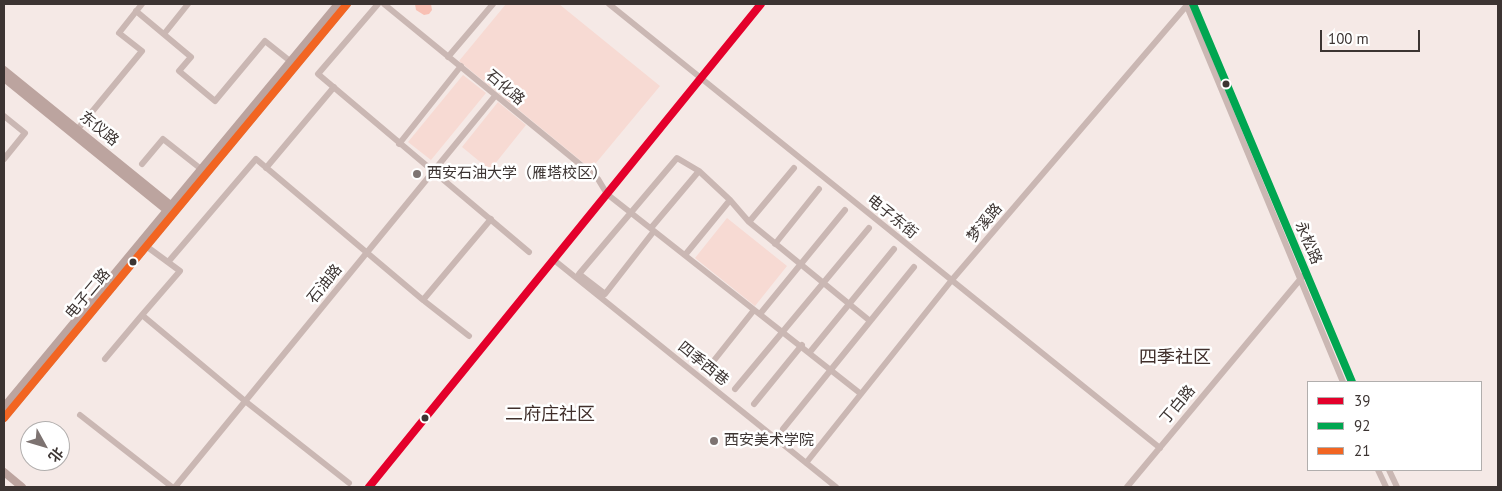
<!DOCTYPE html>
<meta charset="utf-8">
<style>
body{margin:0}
#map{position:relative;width:1502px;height:491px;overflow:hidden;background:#f5e9e6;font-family:"PT Sans","Noto Sans SC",sans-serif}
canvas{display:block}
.frame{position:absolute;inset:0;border:5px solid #3c3432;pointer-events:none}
.legend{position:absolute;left:1307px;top:381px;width:175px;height:90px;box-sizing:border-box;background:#fff;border:1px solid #b1aead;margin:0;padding:6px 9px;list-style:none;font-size:15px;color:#3c3432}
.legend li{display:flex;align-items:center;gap:10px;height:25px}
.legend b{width:25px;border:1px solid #b1aead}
.north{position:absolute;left:20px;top:421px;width:50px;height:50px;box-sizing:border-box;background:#fff;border:1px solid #b1aead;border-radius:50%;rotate:129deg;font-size:14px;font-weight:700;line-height:20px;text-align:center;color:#3c3432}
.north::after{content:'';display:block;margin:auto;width:18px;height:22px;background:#7d7371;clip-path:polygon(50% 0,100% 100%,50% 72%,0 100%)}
.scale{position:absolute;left:1320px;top:30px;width:100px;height:22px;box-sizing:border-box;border:2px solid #3c3432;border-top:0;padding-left:6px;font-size:15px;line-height:18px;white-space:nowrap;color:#3c3432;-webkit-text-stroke:4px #fff;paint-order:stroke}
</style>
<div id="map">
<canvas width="1502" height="491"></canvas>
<div class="frame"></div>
<ul class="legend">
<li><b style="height:6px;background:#e4002b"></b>39</li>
<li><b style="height:6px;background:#00a651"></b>92</li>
<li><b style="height:6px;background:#f26522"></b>21</li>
</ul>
<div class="north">北</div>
<div class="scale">100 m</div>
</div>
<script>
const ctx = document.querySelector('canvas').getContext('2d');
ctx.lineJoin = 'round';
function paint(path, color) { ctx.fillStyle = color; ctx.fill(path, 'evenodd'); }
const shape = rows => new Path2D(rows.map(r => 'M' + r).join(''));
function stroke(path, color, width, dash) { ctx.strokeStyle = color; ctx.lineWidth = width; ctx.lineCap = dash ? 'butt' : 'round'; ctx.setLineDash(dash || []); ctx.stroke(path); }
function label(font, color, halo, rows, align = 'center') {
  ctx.font = font + ' "PT Sans","Noto Sans SC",sans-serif'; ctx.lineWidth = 5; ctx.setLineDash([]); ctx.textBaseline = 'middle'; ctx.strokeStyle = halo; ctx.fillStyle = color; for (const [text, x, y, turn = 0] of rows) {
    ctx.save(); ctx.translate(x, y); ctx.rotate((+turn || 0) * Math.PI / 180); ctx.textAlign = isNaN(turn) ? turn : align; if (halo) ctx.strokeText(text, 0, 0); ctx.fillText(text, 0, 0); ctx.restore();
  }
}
const green = shape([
 [506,4,559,4,660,86,591,169,459,61],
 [463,75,486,93,431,160,408,142],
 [498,102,526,125,490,170,462,147],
 [727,218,787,266,755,306,695,258]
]);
const water = shape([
 [415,4,431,4,432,10,429,14,424,15,416,10]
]);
const minor = shape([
 [378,4,318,74,529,252],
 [384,4,598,179,607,194,861,394],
 [609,4,1160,448],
 [1186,4,1343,382],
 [1193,4,1352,382],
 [136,11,191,57,179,71,215,101,265,41,290,61],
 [164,34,188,4],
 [448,57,493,4],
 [4,116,25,133,4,159],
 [77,130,142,51,119,33,142,4],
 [399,144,461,66],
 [142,164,163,139,201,169],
 [266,168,334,87],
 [730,200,749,222,870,321],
 [749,222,794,168],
 [651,228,699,171],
 [654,231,605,294,579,274,677,158,699,171,730,200,685,255],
 [775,244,819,189],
 [146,246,180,271,142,315,245,401,349,483],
 [554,260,836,487],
 [169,261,256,159,423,300,469,336],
 [423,300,491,219],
 [760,314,845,210],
 [810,352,894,249],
 [105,359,142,315],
 [708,368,754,310],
 [735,389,869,228],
 [754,404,802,345],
 [80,415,172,487],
 [783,429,914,267],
 [806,463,951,281,1188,4],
 [1378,470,1386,487],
 [1389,470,1397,487],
 [175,487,495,96],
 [369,487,761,4],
 [1127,487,1303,276]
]);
const major = shape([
 [4,70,173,207],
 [4,78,169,212],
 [4,407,338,4],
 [4,418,347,4],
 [4,472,22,487]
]);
const bus1 = shape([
 [369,487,761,4]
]);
const bus2 = shape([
 [1193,4,1352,382]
]);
const bus3 = shape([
 [4,418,347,4]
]);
const markers = [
 [1226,84,4.5,"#3c3432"],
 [417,174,5,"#7d7371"],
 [133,262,4.5,"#3c3432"],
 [425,418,4.5,"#3c3432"],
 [714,441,5,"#7d7371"]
];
const streetNames = [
 ["石化路",505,88,40],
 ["东仪路",99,129,39],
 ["电子东街",892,217,39],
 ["梦溪路",985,223,-50],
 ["永松路",1308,243,67],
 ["石油路",325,284,-51],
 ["电子二路",88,294,-50],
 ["四季西巷",703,364,39],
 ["丁白路",1178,405,-50]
];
const poiNames = [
 ["西安石油大学（雁塔校区）",427,174],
 ["西安美术学院",724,441]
];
const quarterNames = [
 ["四季社区",1175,358],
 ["二府庄社区",550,415]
];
paint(green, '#f7dad3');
paint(water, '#f8c0b4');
stroke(minor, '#cab7b3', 6);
stroke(major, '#bca49f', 8);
stroke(bus1, '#e4002b', 8);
stroke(bus2, '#00a651', 8);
stroke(bus3, '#f26522', 8);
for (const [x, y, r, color] of markers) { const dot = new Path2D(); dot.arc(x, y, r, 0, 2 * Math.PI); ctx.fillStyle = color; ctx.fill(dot); stroke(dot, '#fff', 2); }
label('15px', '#3c3432', '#fff', streetNames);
label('15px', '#3c3432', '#fff', poiNames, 'left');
label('18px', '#402f2b', '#fff', quarterNames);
</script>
